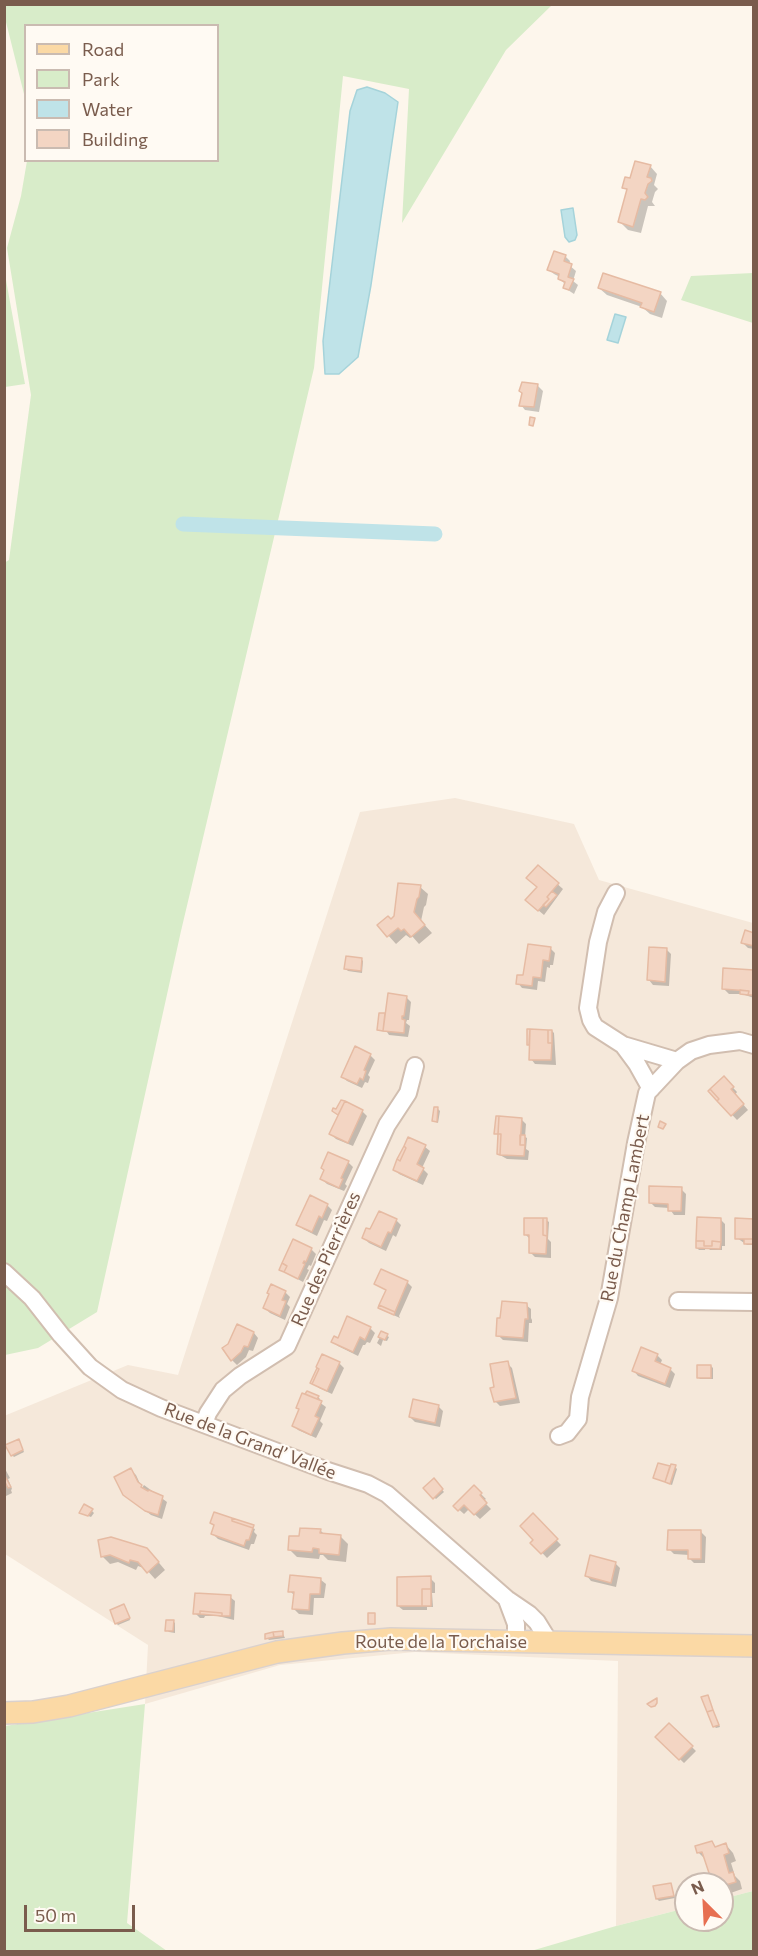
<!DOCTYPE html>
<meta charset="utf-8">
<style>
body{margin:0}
#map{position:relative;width:758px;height:1956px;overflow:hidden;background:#fdf6ec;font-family:Commissioner,sans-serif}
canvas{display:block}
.frame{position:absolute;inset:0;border:6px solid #7a5c4d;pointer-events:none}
.legend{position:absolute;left:24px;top:24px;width:195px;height:138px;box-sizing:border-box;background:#fffaf3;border:2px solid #cabbb1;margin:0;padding:8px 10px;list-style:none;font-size:18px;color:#7a5c4d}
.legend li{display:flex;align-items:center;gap:12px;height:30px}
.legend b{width:30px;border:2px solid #cabbb1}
.north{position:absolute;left:674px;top:1872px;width:60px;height:60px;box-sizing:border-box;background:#fffaf3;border:2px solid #cabbb1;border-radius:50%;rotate:336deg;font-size:16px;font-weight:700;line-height:24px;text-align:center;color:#7a5c4d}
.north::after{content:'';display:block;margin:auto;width:21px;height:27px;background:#e76f51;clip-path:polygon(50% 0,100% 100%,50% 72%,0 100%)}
.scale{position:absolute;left:24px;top:1905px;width:111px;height:27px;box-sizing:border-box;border:3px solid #7a5c4d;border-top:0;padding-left:8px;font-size:18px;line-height:21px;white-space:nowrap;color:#7a5c4d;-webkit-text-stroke:4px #fffaf3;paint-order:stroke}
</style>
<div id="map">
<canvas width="758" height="1956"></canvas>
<div class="frame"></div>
<ul class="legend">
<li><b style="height:8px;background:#fbd9a5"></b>Road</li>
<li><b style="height:16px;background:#d8ecc9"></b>Park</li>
<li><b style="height:16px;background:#bfe3e8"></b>Water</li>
<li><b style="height:16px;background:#f3d5c3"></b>Building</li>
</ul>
<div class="north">N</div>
<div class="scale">50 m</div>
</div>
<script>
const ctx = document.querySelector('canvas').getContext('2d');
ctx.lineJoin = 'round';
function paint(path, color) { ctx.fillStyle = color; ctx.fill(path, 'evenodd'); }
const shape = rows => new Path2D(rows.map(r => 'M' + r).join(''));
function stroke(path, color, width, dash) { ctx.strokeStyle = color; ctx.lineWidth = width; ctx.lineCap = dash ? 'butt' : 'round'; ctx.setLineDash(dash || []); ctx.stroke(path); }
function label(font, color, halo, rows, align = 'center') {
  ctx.font = font + ' Commissioner,sans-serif'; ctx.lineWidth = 4.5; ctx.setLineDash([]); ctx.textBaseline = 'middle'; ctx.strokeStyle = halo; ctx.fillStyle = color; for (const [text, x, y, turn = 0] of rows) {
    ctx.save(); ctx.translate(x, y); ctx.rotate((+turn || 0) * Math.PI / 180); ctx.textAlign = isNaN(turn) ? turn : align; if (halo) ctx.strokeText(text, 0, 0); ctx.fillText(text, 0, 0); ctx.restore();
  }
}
const residential = shape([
 [455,798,574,824,599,880,753,923,753,1891,722,1899,722,1884,686,1884,686,1908,616,1926,618,1661,415,1652,280,1665,145,1704,148,1645,5,1554,4,1416,128,1365,178,1375,360,812]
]);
const green = shape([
 [5,5,552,5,506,50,402,223,409,89,343,76,314,368,181,931,97,1312,38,1348,5,1355,4,563,9,560,31,395,7,248,21,196,27,161,218,160,218,26,26,26,25,98,5,18],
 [4,269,25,384,5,387,4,387],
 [753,273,753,323,681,300,691,276],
 [145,1704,127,1923,167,1951,5,1952,5,1726],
 [753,1891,753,1951,531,1951,616,1926,686,1908,686,1920,722,1920,722,1899]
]);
const water = shape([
 [367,87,385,93,398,102,371,285,358,357,339,374,325,374,323,341,350,111,357,90,367,87],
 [573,208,577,235,575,240,569,242,565,237,561,210,573,208],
 [615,314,626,317,618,343,607,340,615,314]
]);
const shadow = shape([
 [650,166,657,174,654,185,658,189,655,192,652,202,655,206,648,206,641,233,628,230,620,222,628,192,624,187],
 [565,256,570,261,569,265,576,271,573,281,578,285,574,294,565,288,565,284,560,279,560,277,554,274,549,270],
 [599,288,660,293,667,301,662,318,650,314,642,307,607,295],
 [523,383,538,386,543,391,539,412,525,410,521,405],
 [538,867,563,889,544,915,532,905,538,887],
 [420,887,428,894,426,905,424,907,421,921,432,933,419,944,412,936,410,938,406,935,396,944,379,925,391,920],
 [754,934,754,949,748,948,743,943],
 [550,948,555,953,553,965,550,965,550,968,547,967,545,982,538,981,537,990,522,988,518,983],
 [666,949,671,954,669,986,653,985,649,980],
 [361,959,363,961,362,973,348,971,346,969],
 [754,971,754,998,742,994,729,994,724,989],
 [406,997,411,1002,409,1020,407,1020,406,1023,410,1026,408,1037,389,1035,387,1032,381,1031,379,1029,385,1015,386,1017],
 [528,1031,552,1031,554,1033,556,1065,535,1064,531,1059],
 [370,1055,375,1060,368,1075,370,1077,368,1083,365,1082,362,1088,347,1081,342,1076],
 [724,1078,737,1092,735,1095,748,1110,737,1120,710,1091],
 [341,1102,362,1111,367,1116,353,1146,336,1139,331,1134,340,1115,336,1113],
 [438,1109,440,1111,438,1123,434,1121],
 [521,1119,526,1124,525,1137,527,1138,526,1149,529,1151,528,1160,507,1159,498,1154,498,1135,496,1133],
 [425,1147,430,1151,422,1168,428,1174,423,1185,399,1174,395,1169],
 [348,1162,353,1167,345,1184,347,1186,344,1191,327,1184,322,1179],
 [681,1189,686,1194,685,1215,674,1215,669,1208,655,1207,650,1202],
 [327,1205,332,1210,327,1221,324,1220,317,1236,303,1229,298,1224],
 [720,1219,725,1224,725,1246,722,1246,722,1250,710,1250,706,1245,705,1250,699,1250,697,1248],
 [396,1220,401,1225,396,1237,393,1235,386,1251,369,1243,364,1238,371,1231],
 [546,1220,549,1222,548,1239,551,1242,551,1258,535,1257,530,1252,530,1239,525,1234],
 [754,1220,754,1245,747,1245,737,1238],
 [311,1249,316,1254,311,1266,309,1265,307,1269,309,1270,303,1282,281,1270],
 [407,1282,412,1287,399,1316,400,1318,382,1310,387,1291,376,1284],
 [285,1292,290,1297,287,1304,290,1307,285,1320,270,1313,265,1308],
 [526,1305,531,1309,531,1318,532,1320,532,1323,529,1323,528,1342,503,1340,498,1335],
 [370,1328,375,1333,370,1343,367,1342,365,1345,363,1345,358,1356,338,1346,333,1342],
 [254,1333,258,1338,253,1351,249,1350,246,1357,237,1365,232,1360],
 [382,1333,389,1337,387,1341,383,1340,381,1346,377,1343],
 [657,1355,662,1360,660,1365,670,1369,675,1374,670,1388,638,1376,634,1371],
 [339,1363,344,1368,332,1394,319,1388,314,1384],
 [507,1363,512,1368,520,1403,500,1406,495,1401,496,1388],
 [711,1366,713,1368,713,1379,700,1379,698,1377],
 [308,1393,318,1397,320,1399,319,1402,326,1407,320,1421,323,1424,316,1438,298,1430,294,1425],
 [438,1406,443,1411,440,1427,415,1422,410,1417],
 [20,1443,24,1452,14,1457,12,1455],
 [659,1465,671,1468,675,1467,677,1469,672,1485,655,1478],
 [4,1467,10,1478,8,1479,12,1489,11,1490,12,1493,4,1497],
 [131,1470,136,1475,142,1488,144,1485,167,1502,162,1519,151,1515,130,1499],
 [434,1480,444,1492,436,1499,425,1488],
 [474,1487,486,1499,483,1501,491,1509,480,1519,469,1509,464,1514,455,1506],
 [92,1511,94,1513,91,1517,81,1513],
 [215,1514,255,1529,254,1532,257,1535,254,1544,251,1544,249,1550,218,1539,213,1534,215,1527,212,1523],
 [533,1515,561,1545,547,1558,533,1543,535,1540],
 [320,1530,325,1535,340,1536,348,1544,346,1562,328,1560,323,1555,320,1555,319,1559,297,1557,290,1550,301,1538],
 [701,1532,706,1537,705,1563,694,1563,689,1558,689,1555,674,1554,669,1549],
 [99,1541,155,1558,165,1570,155,1579,146,1569,138,1566,136,1570,118,1562,110,1564,102,1556],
 [615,1563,620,1568,616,1587,591,1581,587,1576],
 [430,1578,435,1583,435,1593,432,1593,433,1607,427,1607,427,1610,403,1610,398,1606],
 [321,1580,326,1584,324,1598,314,1598,313,1615,299,1614,294,1609,295,1596,290,1591],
 [230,1597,235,1601,234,1620,218,1616,205,1616,204,1618,200,1618,195,1613],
 [126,1608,130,1620,118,1625,116,1623],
 [173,1621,175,1623,175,1633,169,1632,167,1630],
 [282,1632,285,1638,269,1640,267,1638],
 [707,1696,720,1727,716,1728,714,1726],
 [669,1725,696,1751,684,1763,657,1737],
 [712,1842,717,1848,726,1845,733,1853,736,1861,731,1863,735,1876,740,1881,742,1889,722,1896,722,1884,711,1884,713,1880,707,1861,698,1852],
 [671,1884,675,1898,659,1901,657,1899]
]);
const canal = shape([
 [183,524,435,534]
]);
const building = shape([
 [635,161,651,165,647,177,651,178,652,181,648,184,645,193,648,197,645,200,641,199,633,227,618,222,627,189,622,188,625,177,630,178,635,161],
 [554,251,566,255,564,261,572,264,568,277,574,279,569,290,563,288,565,282,558,279,559,274,547,270,554,251],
 [603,273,661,292,654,312,640,307,642,303,598,288,603,273],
 [522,382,538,384,534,407,519,406,522,393,519,391,522,382],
 [530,417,535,418,533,426,529,425,530,417],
 [538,865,559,883,547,897,549,899,538,911,525,900,537,887,526,878,538,865],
 [398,883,421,885,419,897,417,899,414,912,425,925,411,937,404,929,401,931,398,928,387,937,377,925,388,916,391,919,394,916,398,883],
 [552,891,557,895,546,907,543,905,549,899,547,897,552,891],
 [745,930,754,933,754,946,741,943,745,930],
 [528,944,551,947,549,961,543,960,541,978,533,977,532,986,516,984,517,975,523,975,528,944],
 [649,947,667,948,665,982,647,980,649,947],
 [346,956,362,958,361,971,344,969,346,956],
 [723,968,754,970,754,995,748,995,749,991,722,989,723,968],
 [740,990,749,991,748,995,740,994,740,990],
 [388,993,407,996,404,1016,402,1016,402,1019,405,1020,404,1033,383,1031,388,993],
 [379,1013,385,1013,383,1031,377,1030,379,1013],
 [527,1029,530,1029,529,1045,527,1045,527,1029],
 [530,1029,548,1030,548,1043,552,1043,551,1060,529,1060,530,1029],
 [548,1030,552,1030,552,1043,548,1043,548,1030],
 [355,1046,371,1054,364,1070,366,1071,363,1080,360,1078,357,1084,341,1077,355,1046],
 [724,1076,734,1087,731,1089,744,1104,731,1116,717,1101,719,1099,710,1089,724,1076],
 [710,1089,719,1099,717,1101,708,1091,710,1089],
 [341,1100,345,1101,338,1115,332,1111,333,1108,336,1109,341,1100],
 [345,1101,363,1110,348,1143,329,1134,345,1101],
 [434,1107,438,1107,437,1122,432,1121,434,1107],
 [496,1116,499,1116,498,1134,494,1134,496,1116],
 [499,1116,522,1118,520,1145,525,1145,524,1156,500,1155,501,1134,498,1134,499,1116],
 [660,1121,666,1124,663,1129,658,1127,660,1121],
 [498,1134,501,1134,500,1155,497,1154,498,1134],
 [520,1135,525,1135,525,1145,520,1145,520,1135],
 [408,1137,426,1145,417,1164,424,1168,417,1181,393,1170,397,1159,400,1161,406,1148,404,1146,408,1137],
 [404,1146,406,1148,400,1161,397,1159,404,1146],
 [328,1152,349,1161,341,1178,343,1179,339,1188,320,1179,324,1170,321,1168,328,1152],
 [649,1186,682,1187,681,1211,668,1211,668,1204,649,1203,649,1186],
 [310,1195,328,1204,322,1218,319,1216,312,1232,296,1225,310,1195],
 [379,1211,397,1219,391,1233,388,1232,381,1247,362,1238,366,1228,370,1229,379,1211],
 [697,1217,721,1218,721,1242,712,1241,712,1246,704,1246,704,1241,696,1241,697,1217],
 [524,1218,543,1218,543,1235,547,1236,546,1254,529,1253,529,1235,524,1235,524,1218],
 [543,1218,547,1218,547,1236,543,1235,543,1218],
 [735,1218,754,1219,754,1239,735,1239,735,1218],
 [293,1239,312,1248,306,1262,304,1261,303,1263,305,1264,298,1279,284,1272,287,1266,282,1263,293,1239],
 [744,1239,754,1239,754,1244,744,1244,744,1239],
 [696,1241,704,1241,704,1246,712,1246,712,1241,721,1242,720,1249,696,1248,696,1241],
 [282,1263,287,1266,284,1272,279,1270,282,1263],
 [381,1269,408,1281,395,1312,379,1305,386,1290,374,1284,381,1269],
 [271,1284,286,1291,282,1300,286,1301,280,1316,263,1308,269,1294,267,1293,271,1284],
 [502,1301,527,1303,528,1319,525,1319,523,1338,496,1336,497,1318,500,1318,502,1301],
 [379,1305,395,1312,394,1315,378,1308,379,1305],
 [347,1316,371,1327,365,1340,360,1337,353,1352,331,1342,334,1336,338,1338,347,1316],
 [237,1324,254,1332,248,1347,244,1346,241,1352,231,1361,222,1348,228,1344,237,1324],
 [381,1331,388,1334,385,1340,378,1337,381,1331],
 [641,1347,658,1354,655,1361,671,1368,665,1384,632,1371,641,1347],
 [322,1354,340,1362,327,1391,312,1384,319,1369,316,1367,322,1354],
 [508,1361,516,1398,494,1402,490,1388,494,1387,490,1364,508,1361],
 [697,1365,711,1365,711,1378,697,1378,697,1365],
 [317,1368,319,1369,312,1384,310,1383,317,1368],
 [307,1391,319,1396,317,1399,305,1394,307,1391],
 [302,1393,322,1401,315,1416,319,1418,311,1435,292,1426,299,1409,296,1408,302,1393],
 [413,1399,439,1405,435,1423,409,1417,413,1399],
 [19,1439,23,1450,11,1456,5,1445,19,1439],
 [658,1463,670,1466,665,1482,653,1478,658,1463],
 [671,1464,676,1465,670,1484,665,1482,671,1464],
 [131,1468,138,1482,142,1485,141,1487,148,1491,149,1490,163,1496,158,1515,145,1511,123,1495,114,1477,131,1468],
 [4,1474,11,1487,8,1488,4,1480,4,1474],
 [434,1478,443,1489,433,1499,423,1488,434,1478],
 [474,1485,482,1493,480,1495,487,1503,474,1515,464,1505,458,1511,453,1506,474,1485],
 [84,1504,93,1509,88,1516,79,1513,84,1504],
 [214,1512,232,1518,232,1521,253,1528,249,1540,246,1540,244,1546,211,1534,214,1525,210,1523,214,1512],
 [533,1513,558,1539,541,1554,530,1543,533,1540,520,1526,533,1513],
 [232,1518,254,1525,253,1528,232,1521,232,1518],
 [300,1528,321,1529,320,1533,341,1535,339,1555,319,1553,319,1549,313,1548,312,1552,288,1550,289,1536,299,1536,300,1528],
 [668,1530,701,1530,701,1559,688,1559,688,1550,667,1550,668,1530],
 [111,1537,147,1548,159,1562,147,1573,138,1562,130,1560,129,1563,110,1555,101,1557,98,1540,111,1537],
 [590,1555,616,1562,611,1583,585,1576,590,1555],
 [290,1575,321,1578,320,1594,310,1594,309,1610,292,1609,294,1592,288,1592,290,1575],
 [431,1576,431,1589,422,1589,422,1606,397,1606,397,1577,431,1576],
 [422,1589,431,1589,431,1606,422,1606,422,1589],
 [195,1593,231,1595,230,1616,222,1616,222,1613,200,1611,200,1614,193,1614,195,1593],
 [124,1604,130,1618,115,1624,110,1610,124,1604],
 [200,1611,222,1613,222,1616,200,1614,200,1611],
 [368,1613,375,1613,375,1624,368,1624,368,1613],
 [166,1620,174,1620,173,1631,165,1631,166,1620],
 [283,1631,283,1636,274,1637,273,1632,283,1631],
 [273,1632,274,1637,265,1639,265,1634,273,1632],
 [708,1695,713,1710,707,1712,701,1697,708,1695],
 [657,1698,657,1703,655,1706,651,1707,647,1704,657,1698],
 [713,1710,719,1725,713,1727,707,1712,713,1710],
 [669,1723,693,1746,679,1760,655,1737,669,1723],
 [712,1841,715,1847,726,1843,729,1853,724,1855,729,1873,733,1872,736,1882,722,1886,722,1884,709,1884,708,1880,711,1879,702,1852,697,1853,695,1846,712,1841],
 [671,1883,674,1896,656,1899,653,1886,671,1883]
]);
const minor = shape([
 [616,893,606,912,598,942,588,1008,591,1020,595,1027,623,1045,677,1061],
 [623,1045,637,1064,651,1089],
 [4,1272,32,1298,61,1335,90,1367,122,1390,161,1408,328,1471,368,1484,387,1494,507,1599,529,1614,537,1622,550,1643],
 [678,1301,754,1302],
 [204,1424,208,1413,223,1390,240,1376,287,1346,387,1125,408,1093,415,1066],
 [559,1436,567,1433,578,1419,580,1397,609,1298,636,1143,647,1093,677,1061,691,1051,709,1045,740,1041,754,1045],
 [507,1600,516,1624,516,1641]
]);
const major = shape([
 [4,1713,33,1712,69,1706,277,1652,343,1643,391,1639,438,1640,754,1646]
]);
const streetNames = [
 ["Rue du Champ Lambert",625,1208,-79],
 ["Rue des Pierrières",326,1259,-66],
 ["Rue de la Grand’ Vallée",250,1441,21],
 ["Route de la Torchaise",441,1642]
];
paint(residential, '#f5e8da');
paint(green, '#d8ecc9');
paint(water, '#bfe3e8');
stroke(water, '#a5d3da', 1.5);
paint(shadow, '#0003');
stroke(canal, '#bfe3e8', 15);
paint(building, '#f3d5c3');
stroke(building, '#e6bba3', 1.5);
stroke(minor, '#d1beb0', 20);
stroke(major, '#dad1cd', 24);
stroke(minor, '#fff', 16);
stroke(major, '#fbd9a5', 21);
label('18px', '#7a5c4d', '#fffaf3', streetNames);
</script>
